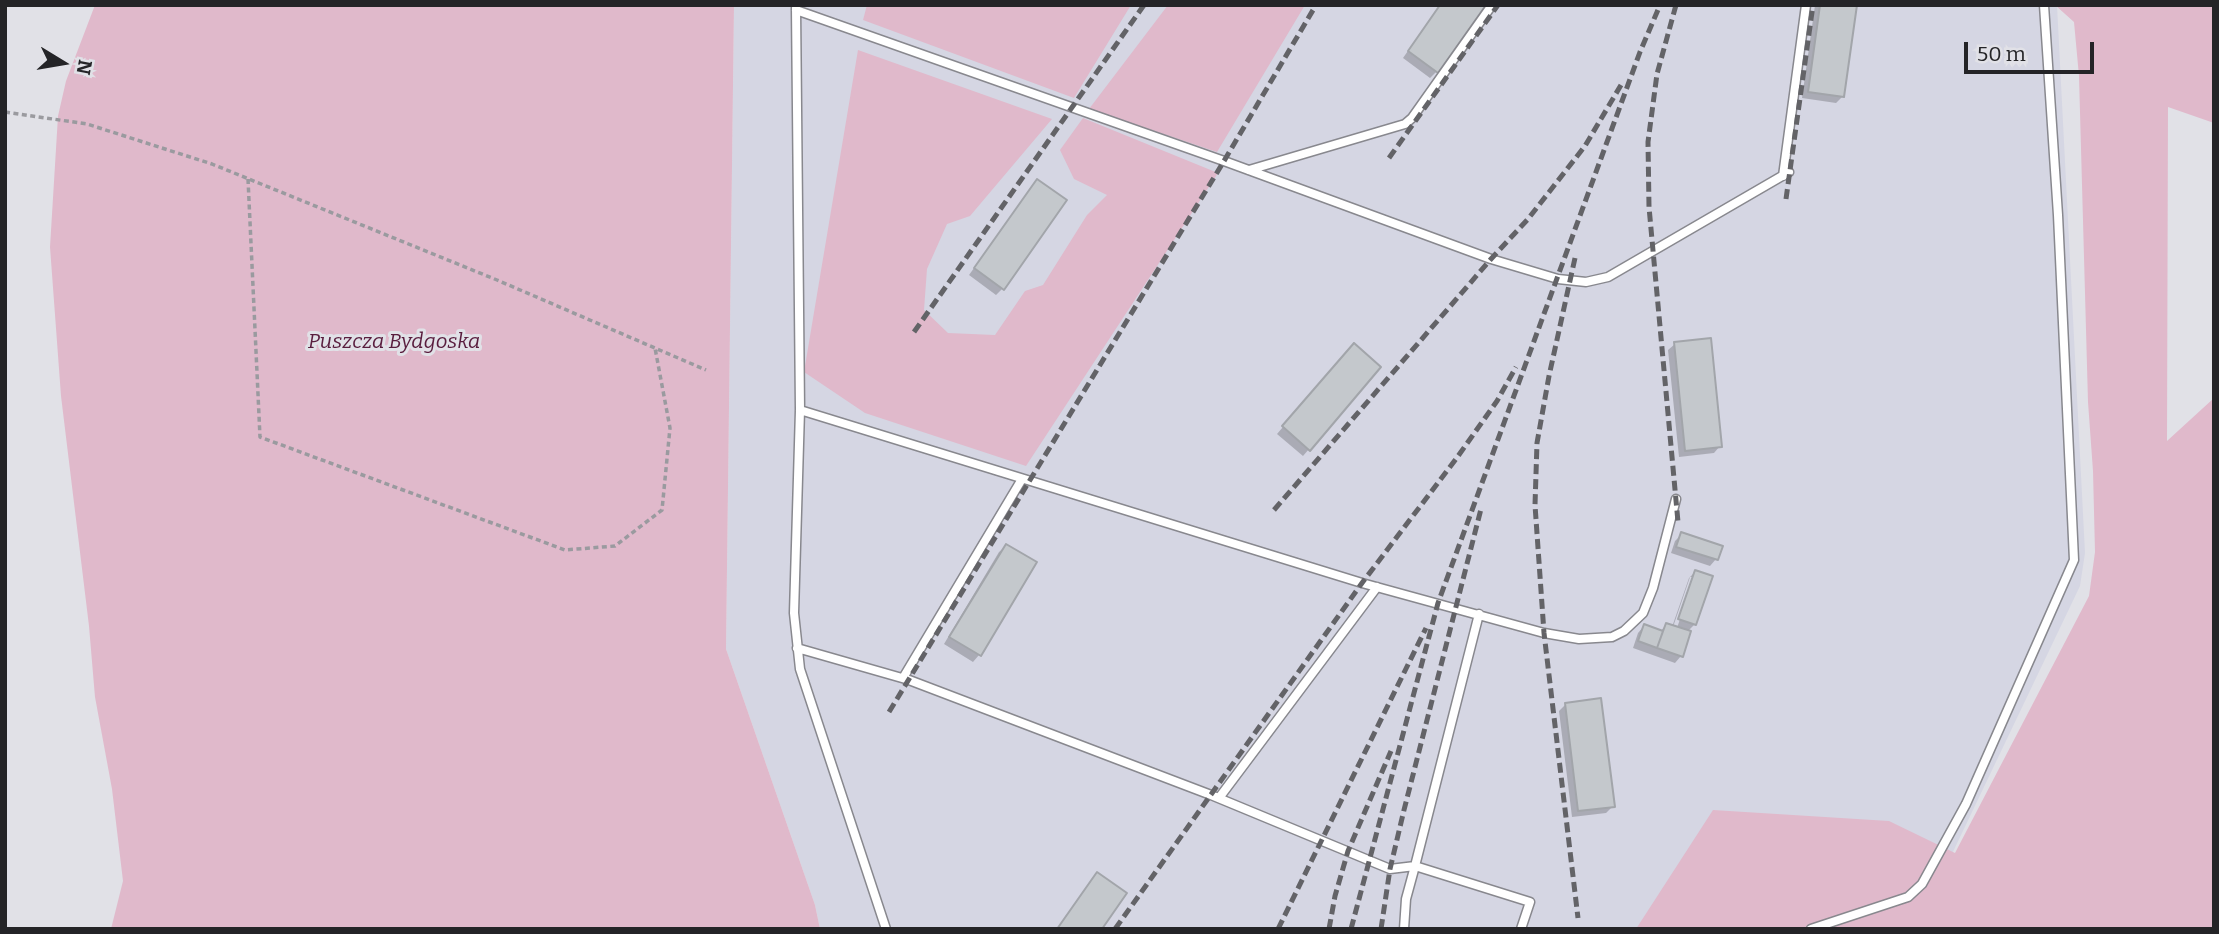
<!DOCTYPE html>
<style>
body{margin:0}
#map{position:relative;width:2219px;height:934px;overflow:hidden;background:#e1e1e7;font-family:Bitter,serif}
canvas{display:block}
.frame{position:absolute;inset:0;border:7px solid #242427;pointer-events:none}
.north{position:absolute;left:28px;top:28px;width:70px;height:70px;-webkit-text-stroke:5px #e1e1e7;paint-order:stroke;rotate:101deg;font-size:19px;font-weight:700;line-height:28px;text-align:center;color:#242427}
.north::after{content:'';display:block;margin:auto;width:24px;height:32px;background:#242427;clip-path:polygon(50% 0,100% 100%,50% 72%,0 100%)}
.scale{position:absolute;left:1964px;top:42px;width:130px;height:32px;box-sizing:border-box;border:4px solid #242427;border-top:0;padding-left:9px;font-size:21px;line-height:24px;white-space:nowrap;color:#242427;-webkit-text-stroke:5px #e1e1e7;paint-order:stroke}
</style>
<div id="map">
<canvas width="2219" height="934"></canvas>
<div class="frame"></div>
<div class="north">N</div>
<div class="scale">50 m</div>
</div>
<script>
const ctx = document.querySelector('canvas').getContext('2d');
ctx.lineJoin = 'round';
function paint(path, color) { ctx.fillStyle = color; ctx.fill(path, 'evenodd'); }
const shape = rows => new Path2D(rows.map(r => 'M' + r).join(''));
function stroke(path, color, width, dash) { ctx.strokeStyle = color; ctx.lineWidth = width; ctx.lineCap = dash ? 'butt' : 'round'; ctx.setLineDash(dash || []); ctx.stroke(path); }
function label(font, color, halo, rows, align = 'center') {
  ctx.font = font + ' Bitter,serif'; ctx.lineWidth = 6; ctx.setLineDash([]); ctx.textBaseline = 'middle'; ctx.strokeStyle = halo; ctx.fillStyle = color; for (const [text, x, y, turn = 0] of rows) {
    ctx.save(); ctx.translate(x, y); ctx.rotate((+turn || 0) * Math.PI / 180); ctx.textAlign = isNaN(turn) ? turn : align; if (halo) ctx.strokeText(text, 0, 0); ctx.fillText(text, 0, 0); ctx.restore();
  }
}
const built = shape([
 [734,5,2057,5,2085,553,2080,586,1929,902,1856,929,820,929,815,905,726,649]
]);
const green = shape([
 [95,5,734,5,726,649,815,905,820,929,111,929,123,881,112,789,95,697,89,626,61,396,50,247,58,116,66,81],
 [867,5,1131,5,1074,98,863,20],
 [1168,5,1305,5,1217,152,1089,109],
 [2055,5,2214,5,2214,123,2168,107,2167,441,2214,398,2214,929,1636,929,1713,810,1889,821,1955,853,2089,596,2095,552,2093,471,2088,402,2079,76,2074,22],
 [858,50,1052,119,970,216,947,224,927,269,924,310,948,333,995,335,1025,291,1043,285,1087,215,1107,195,1074,179,1060,150,1083,118,1218,173,1026,466,865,413,804,372]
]);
const shadow = shape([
 [1440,5,1437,71,1430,78,1403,58],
 [1815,5,1855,5,1843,96,1836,103,1802,98],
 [1037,181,1003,288,996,295,969,275],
 [1675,344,1720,446,1714,453,1679,457,1668,350],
 [1347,352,1309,449,1303,456,1277,434],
 [1682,534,1716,559,1710,566,1671,553,1675,541],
 [1006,546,1035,563,979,655,973,662,944,644,999,552],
 [1695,572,1695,624,1687,632,1681,656,1675,663,1633,648,1638,633,1644,626,1660,632,1666,625,1672,627,1689,578],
 [1690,577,1694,577,1677,628,1673,627],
 [1566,704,1613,806,1606,813,1572,817,1559,711]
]);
const building = shape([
 [1440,5,1486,5,1438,73,1408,51,1440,5],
 [1820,5,1857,5,1844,97,1808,92,1820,5],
 [1037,179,1067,200,1004,290,974,268,1037,179],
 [1711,338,1722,447,1685,451,1674,342,1711,338],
 [1354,343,1381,367,1310,451,1282,426,1354,343],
 [1681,532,1723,546,1718,560,1676,547,1681,532],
 [1006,544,1037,562,981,656,949,637,1006,544],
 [1695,570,1713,576,1696,625,1678,619,1695,570],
 [1666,623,1691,631,1683,657,1657,648,1666,623],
 [1644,624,1663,631,1657,648,1638,641,1644,624],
 [1601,698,1615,807,1578,811,1565,703,1601,698],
 [1097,872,1127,893,1102,929,1057,929,1097,872]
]);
const path = shape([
 [5,112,87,124,212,164,497,280,706,370],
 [248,179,260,437,565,550,615,546,662,510,670,428,655,348]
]);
const service = shape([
 [796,8,800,410,794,613,800,669,886,929],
 [796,10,1224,161,1491,259,1558,279,1586,282,1608,277,1789,172],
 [1249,170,1405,124,1412,118,1492,5],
 [1783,176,1806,5],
 [800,410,1362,583,1544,633,1579,639,1612,637,1624,631,1643,613,1653,588,1676,499],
 [797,648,909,680,1211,795,1390,869,1415,866,1530,902,1521,929],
 [903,678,1022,479],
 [1219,798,1377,587],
 [1404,929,1406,899,1415,866,1479,614],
 [1811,929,1908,897,1922,884,1966,804,2074,560,2058,215,2044,5]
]);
const rail = shape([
 [1676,5,1657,74,1648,142,1649,207,1678,522],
 [1389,158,1498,5],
 [1786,199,1813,5],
 [1575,258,1549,376,1537,443,1535,505,1544,633,1578,918],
 [914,332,1144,5],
 [1274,510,1491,259,1528,219,1585,146,1621,85],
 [889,712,1224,161,1316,5],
 [1115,929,1362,583,1456,459,1497,401,1516,367],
 [1278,929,1426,628],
 [1329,929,1335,896,1348,851,1391,751],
 [1351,929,1438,603,1640,52,1660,5],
 [1381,929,1390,869,1404,810,1481,509]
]);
const parkNames = [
 ["Puszcza Bydgoska",394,342]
];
paint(built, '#d5d6e3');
paint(green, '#e0b9cb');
paint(shadow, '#0003');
paint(building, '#c4c8cc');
stroke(building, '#a2a5aa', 2);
stroke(service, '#88888e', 11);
stroke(path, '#9a9a9f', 3.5, [5, 3.5]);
stroke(service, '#fff', 8);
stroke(rail, '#636367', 5, [10, 5]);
label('italic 21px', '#591d3e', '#e1e1e7', parkNames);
</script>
